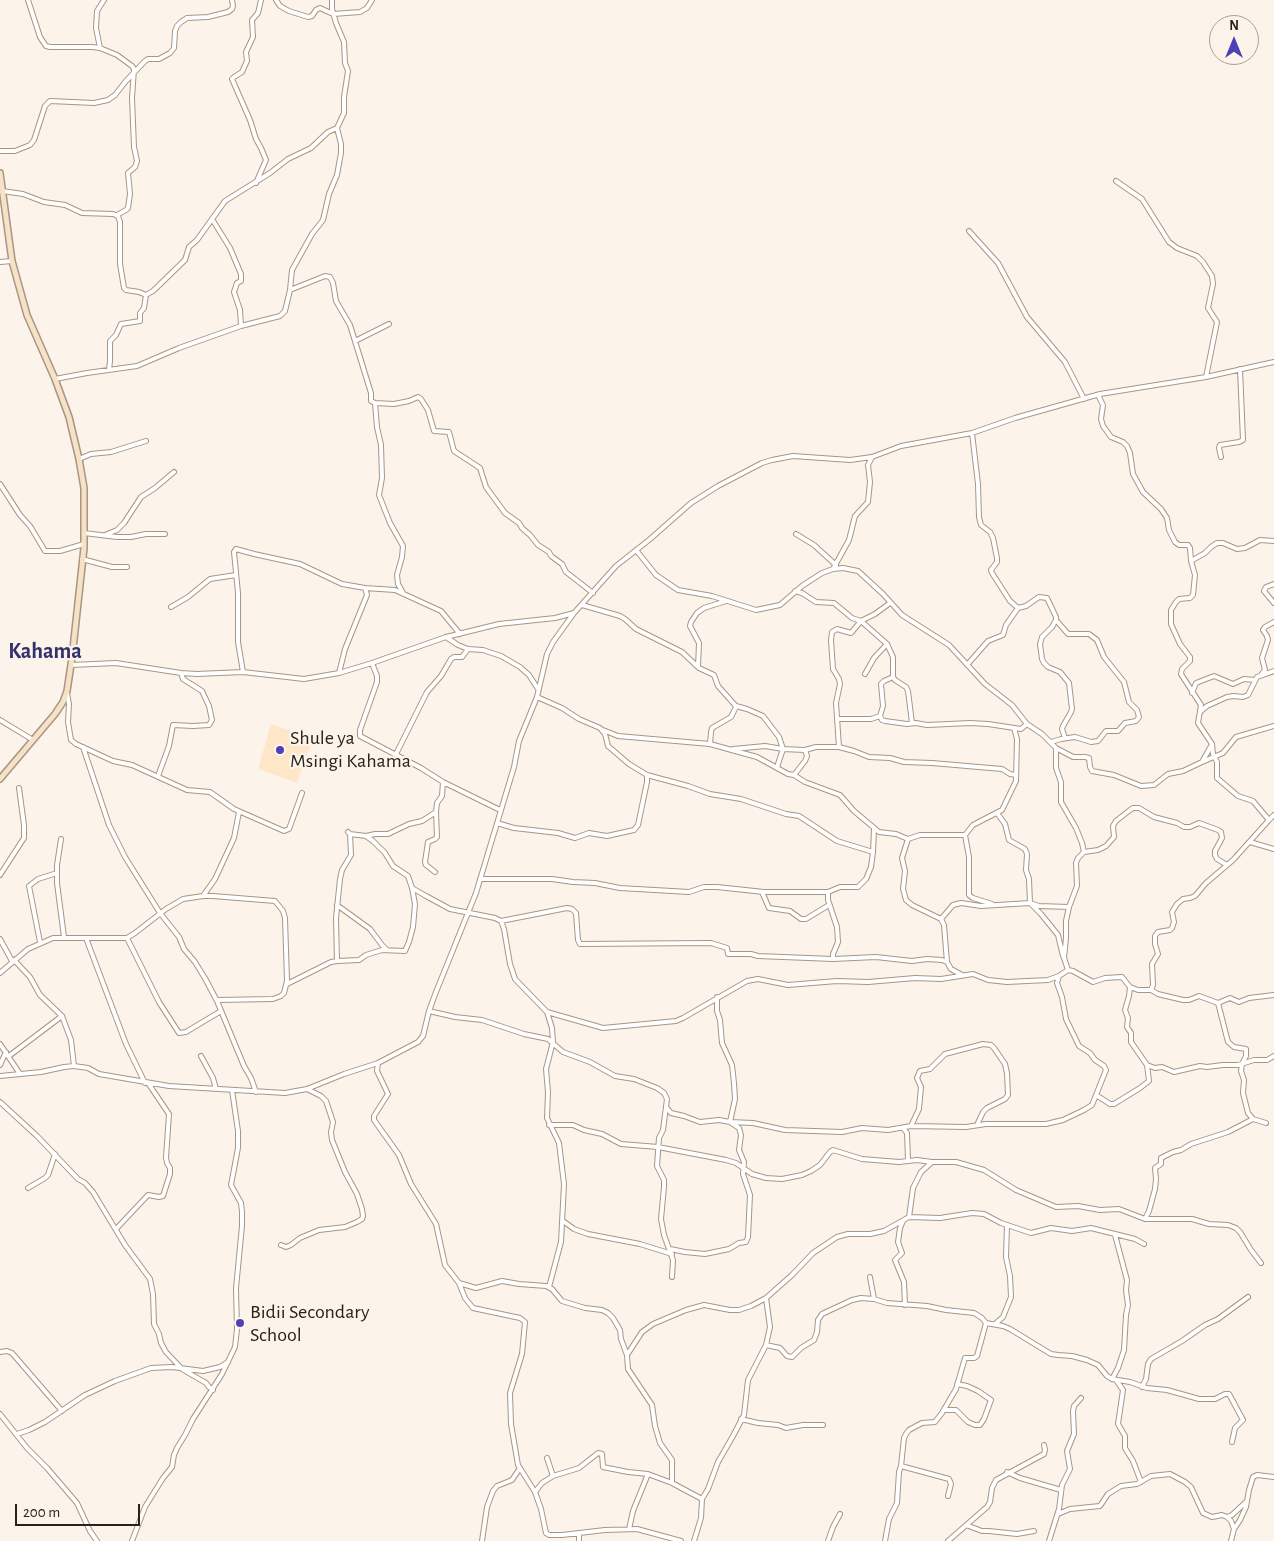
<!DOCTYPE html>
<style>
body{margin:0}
#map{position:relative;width:1274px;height:1541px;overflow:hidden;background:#fcf4eb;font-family:"Alegreya Sans",sans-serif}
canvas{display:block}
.north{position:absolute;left:1209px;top:15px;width:50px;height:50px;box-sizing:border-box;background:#fcf4eb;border:1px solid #a8a097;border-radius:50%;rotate:0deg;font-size:14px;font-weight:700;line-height:20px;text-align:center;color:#29221a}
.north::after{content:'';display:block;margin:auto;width:18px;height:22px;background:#4d40b7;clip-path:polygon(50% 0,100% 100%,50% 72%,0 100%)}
.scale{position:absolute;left:15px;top:1504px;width:125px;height:22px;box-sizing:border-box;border:2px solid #29221a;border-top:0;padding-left:6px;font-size:15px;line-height:18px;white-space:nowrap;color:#29221a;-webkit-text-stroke:4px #fcf4eb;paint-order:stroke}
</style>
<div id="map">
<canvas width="1274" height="1541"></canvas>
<div class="north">N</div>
<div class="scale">200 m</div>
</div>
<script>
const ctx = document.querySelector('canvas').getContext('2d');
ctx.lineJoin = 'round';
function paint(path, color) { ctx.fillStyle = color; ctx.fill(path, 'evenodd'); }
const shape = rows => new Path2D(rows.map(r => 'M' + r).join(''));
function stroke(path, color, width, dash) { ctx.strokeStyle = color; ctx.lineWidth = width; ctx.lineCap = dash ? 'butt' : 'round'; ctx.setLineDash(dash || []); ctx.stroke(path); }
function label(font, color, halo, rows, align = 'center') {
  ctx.font = font + ' "Alegreya Sans",sans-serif'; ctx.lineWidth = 4.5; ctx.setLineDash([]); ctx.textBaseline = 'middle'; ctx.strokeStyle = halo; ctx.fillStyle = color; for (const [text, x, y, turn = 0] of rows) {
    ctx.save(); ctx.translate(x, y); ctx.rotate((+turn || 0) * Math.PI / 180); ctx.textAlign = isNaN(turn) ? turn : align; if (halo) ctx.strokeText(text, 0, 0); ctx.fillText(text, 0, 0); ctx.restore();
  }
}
const built = shape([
 [271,724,313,738,297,783,258,769]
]);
const street = shape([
 [28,0,40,37,46,46,50,47,92,47,100,48,117,55,132,66,134,69,132,98,134,147,137,161,135,167,128,173,130,194,128,208,126,210,117,215],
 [276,0,280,6,289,11,308,17,312,16,316,10,320,8,333,14,360,12,367,8,372,0],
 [100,48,96,28,97,11,104,0],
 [0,151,15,151,30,145,34,140,45,106,50,101,94,103,108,100,115,95,126,81,145,61,148,59,159,59,170,53,174,48,175,31,177,26,181,22,187,18,208,17,228,12,232,9,233,6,232,0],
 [1116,181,1142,199,1169,242,1177,248,1197,256,1203,262,1212,276,1213,284,1208,308,1217,322,1206,377],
 [256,183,266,160,261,148,256,139,250,120,232,79,234,77,242,72,247,61,246,52,253,37,252,20,258,13,261,0],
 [2,191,23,194,44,202,65,205,82,213,113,214,118,216,120,222,120,264,124,288,126,290,139,292,146,295],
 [212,219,230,248,241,274,241,281,237,283,234,292,240,310,241,326],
 [969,231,998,263,1027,317,1065,362,1084,399],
 [0,262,12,261],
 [290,290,325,276,330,277,333,283,336,301,350,325,371,393,371,401,375,403,394,404,409,401,418,397,421,399,428,410,434,431,449,432,454,451,480,468,486,487,505,513,519,523,522,528,530,535,538,545,549,552,551,556,562,564,566,572,593,593],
 [355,341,389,324],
 [109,370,110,361,110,341,116,335,121,324,140,321,140,313,144,308,146,295,153,291,185,260,189,247,197,240,225,201,270,173,288,159,311,148,328,132,337,128],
 [55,379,87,373,137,366,179,348,241,326,280,316,285,311,290,290,292,270,312,234,323,220,329,194,337,175,341,153,341,144,337,128,344,113,344,97,348,71,345,63,344,42,336,23,332,9,332,0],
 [1098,395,1103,405,1101,419,1103,426,1111,437,1123,442,1127,446,1130,453,1133,474,1143,492,1161,509,1167,518,1169,530,1175,542,1179,545,1188,545,1190,548,1191,561,1195,575,1193,595,1190,598,1179,599,1176,602,1171,610,1171,624,1180,644,1190,657,1190,661,1182,669,1181,674,1201,705,1198,723,1212,744,1213,754,1217,762,1217,778,1238,796,1253,801,1269,820],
 [375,403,377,427,381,445,382,478,379,495,390,523,403,546,402,557,397,575,398,584,403,593],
 [972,433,978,484,979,517,981,525,990,532,993,538,997,558,997,562,991,570,992,573,1010,601,1018,608],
 [1221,457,1219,448,1220,445,1239,442,1243,440,1240,369],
 [79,459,91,454,111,452,146,441],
 [0,484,20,515,30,526,45,551,60,551,84,544],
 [84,533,117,537,131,537,146,534,165,534],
 [796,534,814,545,836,565],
 [105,535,117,530,124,523,141,497,155,488,174,472],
 [636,550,656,575,678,590,712,596,756,610,780,605,802,586,822,573,833,569,843,568,858,571,883,594,902,615,949,645,985,684,1012,705,1027,724,1042,734,1056,748,1056,768,1061,782,1061,802,1076,828,1082,843,1084,852,1078,858,1076,863,1077,886,1069,907,1066,921,1066,938,1064,958,1068,970],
 [82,559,112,567,127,567],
 [1191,561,1205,553,1211,547,1217,543,1223,543,1237,549,1245,548,1260,540,1274,541],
 [833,569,849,540,855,516,868,502,870,482,868,465,872,457],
 [1274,584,1266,587,1264,591,1274,603],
 [795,591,802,593,816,602,834,603,852,618,861,621,875,614,890,603],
 [582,605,620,616,625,619,636,629,682,652,699,668,714,675,718,686,735,705,736,707,731,717,712,728,711,732,710,744],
 [171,607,188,597,210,579,236,575],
 [446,637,458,645,468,649,483,650,501,656,520,667,529,675,538,689],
 [372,663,377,676,377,682,360,730,360,736,421,768,443,782,500,810],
 [71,665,116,663,181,673,197,674,243,672,304,679,339,673,372,663,446,637,499,624,555,618,574,613,616,566,649,540,691,503,718,486,762,463,772,460,793,456,850,460,872,457,901,446,972,433,1015,418,1100,394,1206,377,1274,362],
 [967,665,988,641,1003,635,1006,625,1018,608,1026,606,1039,597,1047,598,1056,617,1056,620,1052,627,1042,637,1040,644,1042,659,1044,663,1048,667,1060,672,1069,683,1072,709,1071,712,1063,726,1062,729,1065,738],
 [698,667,699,643,690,626,691,622,697,613,704,608,726,601],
 [243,672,238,642,238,593,234,552,236,549,254,554,300,564,342,584,365,588,395,590,441,611,460,634],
 [339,673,345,649,367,595,365,588],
 [865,674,874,658,887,644],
 [1261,675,1265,670,1262,658,1268,640,1267,636,1263,630,1265,627,1274,622],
 [67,693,69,704,68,722,71,740,76,744,113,761,132,765,187,790,210,792,234,809,284,831,289,829,302,793],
 [1192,693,1196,683,1214,676,1233,684,1244,679,1255,680],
 [537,697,562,708,579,719,600,728,605,734,608,746,629,764,647,775,688,786,710,794,741,799,786,814,799,816,837,841,873,852],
 [736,706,747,709,763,716,779,737,783,749,777,767],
 [1200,712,1207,706,1227,697,1234,696,1243,697,1248,695,1257,677,1274,671],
 [880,716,882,720,885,721,907,724,916,723,927,725,970,723,988,724,1021,729,1027,724],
 [837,719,871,719,880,716,883,706,881,684,884,681,893,677],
 [0,720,33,740],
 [603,730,618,736,710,744,757,757,788,774,794,775,805,782,840,795,854,811,879,832,896,834,908,839,920,835,965,835,973,825,1002,810,1016,781,1017,739,1014,728],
 [1051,742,1061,739,1075,737,1091,742,1098,741,1106,731,1118,731,1125,723,1136,721,1139,717,1137,710,1129,702,1124,682,1104,657,1097,640,1089,634,1068,634,1056,620],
 [83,747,109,825,125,857,160,913,179,937,184,949,195,962,206,980,217,1001,244,1066,251,1078,256,1092],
 [839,747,836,703,840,684,839,679,833,669,831,640,832,632,837,629,851,633,861,621,887,644,893,657,893,677,895,680,906,687,908,691,912,723],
 [1056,748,1073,757,1085,757,1089,758,1090,767,1092,771,1114,775,1141,786,1154,785,1168,774,1183,771,1202,762,1211,746],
 [733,749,765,746,783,749,805,750,816,747,839,747,854,751,869,757,890,758,904,762,932,763,1002,769,1010,774,1016,775],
 [396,754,427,692,441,676,451,659,454,657,462,657,468,649],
 [1202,762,1223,753,1236,737,1274,726],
 [794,775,805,761,807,756,805,750],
 [158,776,169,746,173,725,193,726,209,725,212,720,209,706,202,691,183,679,181,673],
 [997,813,1005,824,1009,840,1025,849,1027,854,1026,870,1029,879,1030,903,1041,914,1058,935,1063,956],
 [497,823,514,828,558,833,575,838,589,833,607,836,634,830,638,825,647,782,647,775],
 [348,832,350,834,366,836,373,841,385,853,393,866,408,876,412,888,426,896,450,909,495,918,501,921,504,929,510,964,515,979,547,1012,552,1028,553,1042,546,1069,548,1092,547,1118,559,1143,564,1184,561,1242,549,1287],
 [965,835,969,857,969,895,973,898,992,904],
 [366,836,375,834,388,834,409,824,422,821,436,812],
 [61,839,57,865,57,883,64,937],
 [908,839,902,858,905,871,903,889,906,900,912,905,941,919,944,925,947,962,951,969,962,975],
 [1250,842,1274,849],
 [1084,852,1098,850,1106,846,1114,837,1113,826,1116,821,1130,810,1133,808,1139,808,1154,817,1177,823,1184,827,1190,827,1199,823,1218,830,1221,832,1222,838,1215,851,1215,855,1217,859,1227,865],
 [435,872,426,865,425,862,428,842,435,839,437,837,436,812,437,803,442,796,443,782],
 [0,875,24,838,24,825,19,788],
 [480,879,552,879,573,882,595,883,620,888,689,892,704,887,717,887,764,892,828,892,840,887,858,887,866,879,871,867,873,852,874,829],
 [762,892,769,908,790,911,801,919,806,919,829,905],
 [828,892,828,900,837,927,838,942,833,954,833,959],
 [203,896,215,879,234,838,239,812],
 [337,905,370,929,382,945,387,950],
 [941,919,953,905,961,903,981,906,1030,903,1039,906,1069,907],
 [501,921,567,908,572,909,576,913,578,940,580,944,711,943,727,948,728,954,751,954,758,956,833,959,876,957,912,961,927,959,942,960,947,962],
 [86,938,126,1044,145,1083],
 [127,938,159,1002,179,1033,186,1032,221,1011],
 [0,939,12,961],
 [40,942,29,886,38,879,57,873],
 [14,960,30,977,40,995,62,1016,71,1040,74,1066],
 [337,961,336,918,340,879,342,870,351,855,350,834],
 [0,973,28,949,53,938,127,938,135,933,166,909,183,899,203,896,213,896,275,901,283,911,285,918,287,981,284,993,281,996,273,999,217,1000],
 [287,984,331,962,337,961,359,960,366,955,382,950,405,951,409,942,413,927,415,904,412,888],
 [1151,990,1158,994,1183,1000,1189,1000,1199,996,1218,1003,1230,998,1239,1002,1249,998,1274,995],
 [1218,1003,1228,1042,1234,1047,1246,1049,1246,1056,1242,1064,1241,1071,1244,1080,1243,1093,1248,1113,1253,1119,1266,1123],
 [429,1011,455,1017,482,1020,524,1034,548,1039,563,1052,590,1062,615,1076,634,1079,657,1088,664,1093,667,1099,666,1107,663,1130,659,1138,657,1166,664,1180,664,1187,661,1219,664,1235,673,1260,672,1277],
 [547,1012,603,1028,676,1021,683,1018,747,981,758,979,788,985,837,981,868,982,915,978,941,979,973,974,988,980,1007,982,1048,980,1059,976,1068,970,1073,971,1093,982,1105,978,1122,977,1130,987,1138,990,1151,990,1153,985,1152,964,1158,954,1155,944,1155,936,1158,932,1170,930,1172,928,1174,922,1172,912,1177,904,1183,899,1190,898,1195,896,1206,883,1233,860,1269,820,1274,815],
 [0,1044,20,1074],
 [9,1056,62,1016],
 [201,1056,213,1078,216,1089],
 [378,1063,377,1071,388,1094,374,1116,374,1120,399,1155,411,1184,436,1224,445,1265,459,1283,465,1298,473,1308,520,1318,525,1322,522,1354,510,1393,511,1424,518,1465,535,1492,541,1509,546,1533,549,1535,562,1535,605,1530,637,1529,681,1541],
 [0,1065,6,1052],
 [1147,1065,1155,1068,1162,1067,1174,1072,1200,1066,1207,1067,1223,1065,1238,1065,1254,1060,1267,1060,1274,1056],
 [0,1076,41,1072,64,1067,74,1066,88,1068,99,1074,169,1086,285,1093,307,1089,344,1074,378,1063,418,1042,423,1036,429,1011,436,992,476,893,514,767,519,741,537,697,547,654,553,642,574,613],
 [1096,1095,1110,1104,1114,1104,1140,1088,1149,1081,1147,1065,1131,1042,1131,1033,1127,1027,1128,1018,1125,1010,1129,996,1130,987],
 [0,1102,37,1136,78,1179,85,1183,93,1192,125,1245,150,1279,153,1294,154,1324,159,1334,161,1343,166,1352,182,1369,206,1383,209,1387,213,1390],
 [666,1107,671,1113,684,1116,700,1122,719,1120,730,1122,753,1123,785,1130,842,1132,862,1128,888,1130,911,1126,966,1127,986,1124,1046,1124,1063,1120,1084,1110,1092,1105,1106,1070,1104,1066,1095,1060,1090,1053,1079,1046,1066,1019,1062,997,1057,983,1059,976],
 [549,1125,573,1125,584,1130,602,1134,621,1144,658,1147,726,1160,736,1163,752,1174,766,1178,782,1179,802,1175,811,1171,820,1165,830,1152,833,1150,862,1159,899,1162,917,1160,932,1162],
 [911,1126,919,1109,921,1087,917,1078,920,1071,930,1069,945,1054,983,1044,991,1045,994,1048,1005,1064,1007,1073,1008,1095,1005,1099,987,1108,983,1112,977,1125],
 [903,1128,907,1133,908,1160],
 [28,1188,45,1178,48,1175,55,1154],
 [1145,1219,1149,1211,1155,1189,1156,1179,1155,1168,1161,1164,1161,1158,1173,1152,1181,1150,1191,1144,1228,1132,1253,1119],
 [563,1221,574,1229,588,1234,640,1244,672,1254],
 [903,1221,900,1228,898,1242,902,1253,895,1260,904,1282,905,1305],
 [116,1229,148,1195,159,1197,163,1196,170,1174,170,1168,167,1163,166,1158,169,1114,148,1083],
 [1144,1244,1135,1239,1091,1228,1072,1231,1051,1228,1031,1233,1001,1223,984,1214,972,1213,940,1218,909,1217,913,1188,921,1172,932,1162,956,1162,984,1170,1016,1190,1056,1207,1078,1206,1100,1210,1119,1209,1145,1219,1192,1219,1209,1224,1228,1225,1236,1228,1240,1232,1251,1250,1261,1263],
 [281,1245,286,1247,291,1245,300,1238,319,1230,345,1227,357,1222,362,1219,363,1216,362,1209,357,1194,345,1172,332,1140,331,1132,333,1122,326,1101,321,1096,307,1089],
 [670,1249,685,1252,705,1254,729,1249,739,1243,746,1242,748,1237,750,1195,743,1174,744,1162,739,1150,741,1135,739,1128,730,1122,735,1099,734,1083,732,1065,722,1043,720,1020,717,1011,717,997],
 [870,1277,874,1299],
 [459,1283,476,1288,502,1281,519,1284,546,1286,552,1289,562,1301,585,1308,602,1310,608,1313,613,1318,620,1330,621,1339,627,1355,628,1369,652,1405,655,1426,660,1443,672,1460,672,1483,702,1499],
 [986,1323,1003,1326,1010,1329,1051,1354,1058,1355,1072,1356,1087,1360,1098,1365,1107,1376,1112,1379,1130,1382,1147,1388,1167,1390,1199,1399,1215,1399,1225,1394,1229,1394,1243,1420,1235,1428,1232,1442],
 [995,1324,1003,1317,1011,1297,1010,1276,1006,1257,1007,1225],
 [766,1345,780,1348,787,1356,792,1357,801,1348,814,1340,817,1332,818,1320,822,1314,852,1300,861,1298,874,1299,887,1303,927,1306,946,1310,974,1313,982,1318,986,1323,977,1356,974,1358,965,1358,956,1389,942,1413,935,1422,922,1423,909,1430,906,1434,904,1438,901,1466,899,1472,897,1503,889,1519,885,1541],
 [0,1352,7,1351,12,1353,62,1411],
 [627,1355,642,1332,653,1324,686,1310,704,1305,730,1310,739,1310,751,1306,766,1298,792,1275,813,1253,837,1237,848,1234,870,1234,884,1231,909,1217],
 [1112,1379,1118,1368,1124,1350,1126,1315,1128,1305,1126,1290,1127,1280,1115,1235],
 [1116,1380,1123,1390,1118,1424,1125,1436,1125,1448,1133,1461,1141,1482],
 [1142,1387,1146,1379,1148,1364,1151,1359,1182,1341,1205,1325,1218,1319,1248,1297],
 [944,1410,956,1410,968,1422,975,1425,980,1425,984,1419,991,1400,978,1391,967,1386,957,1384],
 [0,1414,27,1448,47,1468,77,1503,90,1531,97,1541],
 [741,1419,758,1423,778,1425,786,1428,803,1425,823,1425],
 [17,1434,29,1430,45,1422,85,1395,115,1381,151,1368,172,1367,203,1371,220,1367,228,1362],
 [547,1458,553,1476],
 [901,1466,949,1479,951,1484,948,1496],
 [1007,1472,1020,1478,1061,1490],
 [535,1492,542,1483,553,1476,579,1468,598,1453,602,1454,603,1467,628,1472,648,1474,672,1483],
 [1058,1514,1070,1509,1100,1506,1108,1494,1121,1486,1137,1484,1151,1476,1170,1474,1185,1482,1191,1487,1203,1513,1212,1517,1222,1515,1227,1517,1231,1521,1234,1529],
 [1227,1517,1232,1515,1246,1502],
 [966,1525,982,1531,989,1531,1017,1534,1034,1531],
 [629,1529,633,1511,648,1474],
 [579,1533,579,1541],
 [132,1541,145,1507,163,1478,172,1467,174,1455,177,1448,185,1435,193,1419,222,1374,235,1347,237,1329,236,1288,242,1226,242,1212,241,1203,231,1185,238,1148,238,1131,232,1090],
 [482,1541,487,1507,493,1491,497,1486,512,1480,520,1468],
 [694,1541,701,1518,702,1499,708,1489,718,1462,733,1436,744,1415,748,1380,766,1345,770,1327,766,1298],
 [828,1541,833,1527,840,1514],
 [948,1541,987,1507,990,1502,992,1488,996,1480,1044,1454,1045,1450,1044,1445],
 [1049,1541,1059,1509,1062,1485,1070,1469,1067,1451,1074,1434,1073,1411,1074,1406,1081,1398],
 [1231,1541,1234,1529,1240,1520,1246,1507,1249,1490,1253,1477,1257,1475,1274,1477]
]);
const secondary = shape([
 [0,173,12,261,27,315,55,379,69,417,79,459,84,488,84,548,72,658,67,691,63,702,55,714,0,779]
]);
const markers = [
 [280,750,5,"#4d40b7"],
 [240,1323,5,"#4d40b7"]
];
const poiNames = [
 ["Shule ya",290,738],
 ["Msingi Kahama",290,761],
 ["Bidii Secondary",250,1312],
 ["School",250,1335]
];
const quarterNames = [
 ["Kahama",45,651]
];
paint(built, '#fee6c9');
stroke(street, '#a89682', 6);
stroke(secondary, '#a89682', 8);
stroke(street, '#fff', 4);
stroke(secondary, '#f6e2c6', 5);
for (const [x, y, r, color] of markers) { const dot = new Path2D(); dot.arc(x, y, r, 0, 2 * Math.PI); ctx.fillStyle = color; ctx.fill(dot); stroke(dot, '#fcf4eb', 2); }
label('20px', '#29221a', '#fcf4eb', poiNames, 'left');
label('bold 22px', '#34326d', '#fcf4eb', quarterNames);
</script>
